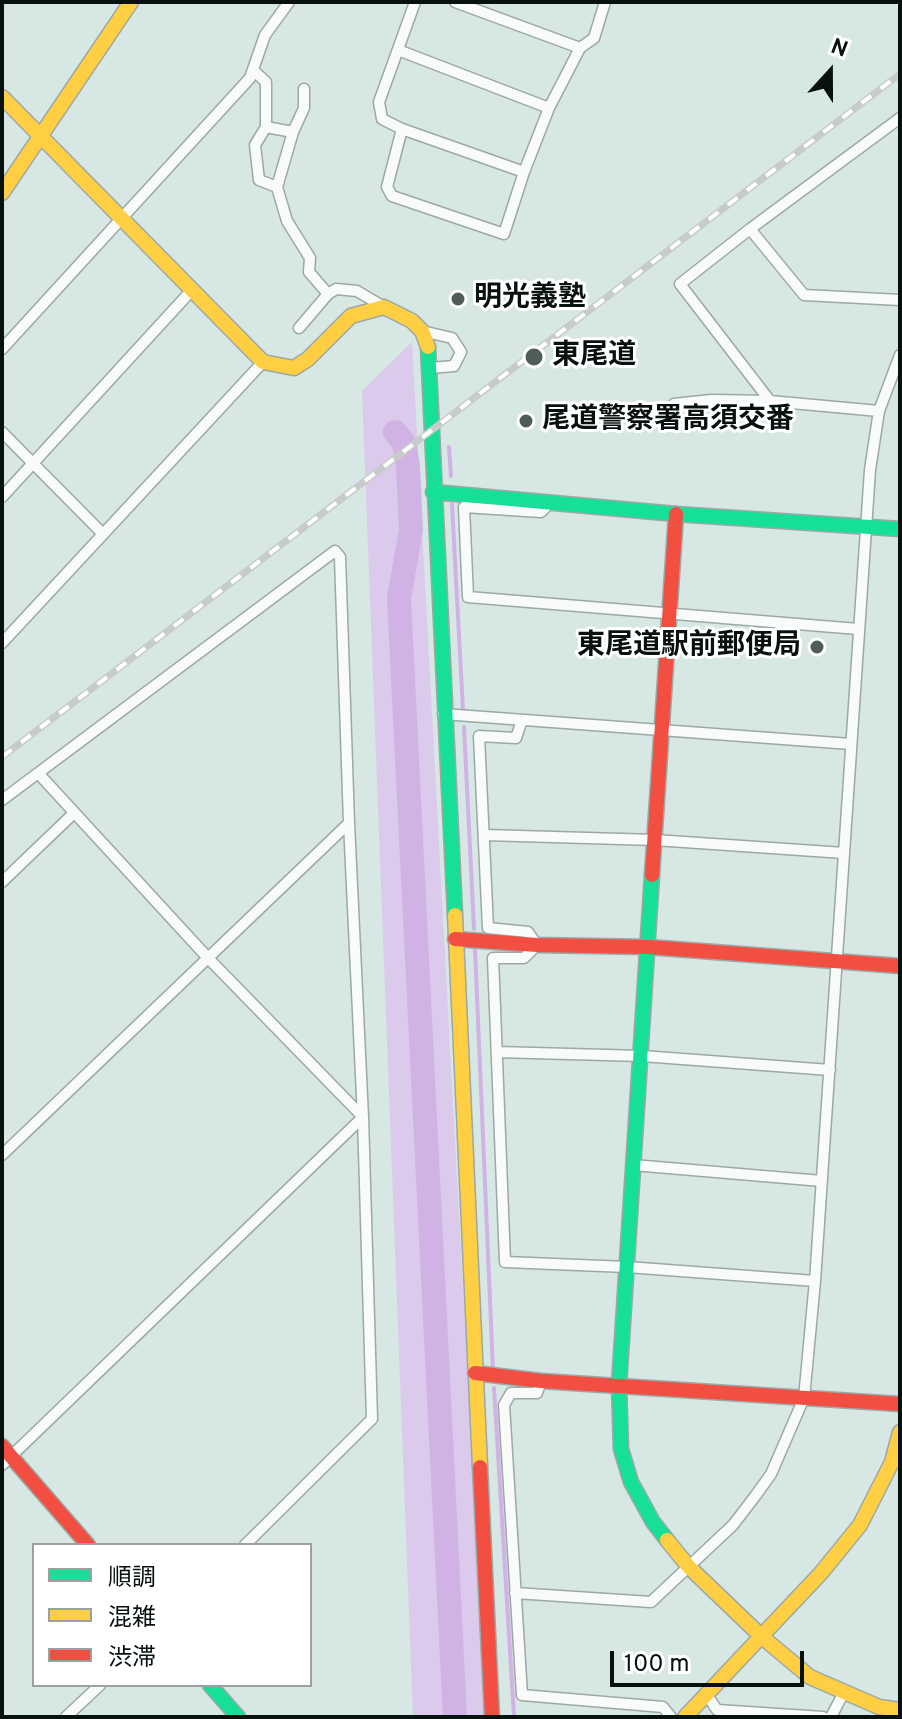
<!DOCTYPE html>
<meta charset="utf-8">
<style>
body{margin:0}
#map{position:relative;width:902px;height:1719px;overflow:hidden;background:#d7e7e4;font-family:Overpass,"Noto Sans JP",sans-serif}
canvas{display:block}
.frame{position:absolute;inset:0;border:4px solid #07110f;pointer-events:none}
.legend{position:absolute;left:32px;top:1543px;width:280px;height:144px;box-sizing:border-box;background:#fff;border:2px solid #9ca09f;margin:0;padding:10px 14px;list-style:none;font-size:24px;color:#07110f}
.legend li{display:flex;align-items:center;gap:16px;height:40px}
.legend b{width:40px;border:2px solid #9ca09f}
.north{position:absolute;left:790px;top:32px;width:80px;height:80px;-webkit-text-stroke:6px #fff;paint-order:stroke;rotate:21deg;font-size:22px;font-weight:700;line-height:32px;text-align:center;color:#07110f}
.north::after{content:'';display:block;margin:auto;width:28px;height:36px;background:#07110f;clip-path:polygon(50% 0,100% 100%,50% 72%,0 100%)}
.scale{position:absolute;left:610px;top:1651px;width:194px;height:36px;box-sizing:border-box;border:4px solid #07110f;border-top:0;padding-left:10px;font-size:24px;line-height:28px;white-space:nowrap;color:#07110f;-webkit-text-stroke:6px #fff;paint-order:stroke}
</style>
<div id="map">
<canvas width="902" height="1719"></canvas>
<div class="frame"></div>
<ul class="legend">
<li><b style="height:10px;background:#16e098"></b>順調</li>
<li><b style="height:10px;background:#ffcf43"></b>混雑</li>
<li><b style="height:10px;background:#f24e42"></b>渋滞</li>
</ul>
<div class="north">N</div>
<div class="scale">100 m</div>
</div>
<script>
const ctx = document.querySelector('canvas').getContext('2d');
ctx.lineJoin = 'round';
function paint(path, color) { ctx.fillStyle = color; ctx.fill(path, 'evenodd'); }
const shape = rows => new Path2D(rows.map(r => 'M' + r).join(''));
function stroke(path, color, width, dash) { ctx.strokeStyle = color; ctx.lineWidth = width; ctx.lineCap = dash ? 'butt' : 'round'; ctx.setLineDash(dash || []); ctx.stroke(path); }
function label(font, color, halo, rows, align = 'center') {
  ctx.font = font + ' Overpass,"Noto Sans JP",sans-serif'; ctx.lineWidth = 6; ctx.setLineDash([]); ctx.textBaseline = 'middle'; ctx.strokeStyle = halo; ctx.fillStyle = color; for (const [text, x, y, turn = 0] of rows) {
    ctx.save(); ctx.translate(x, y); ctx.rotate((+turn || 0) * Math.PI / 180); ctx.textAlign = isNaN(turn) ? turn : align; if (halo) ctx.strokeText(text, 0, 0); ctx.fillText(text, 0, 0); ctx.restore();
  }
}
const green = shape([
 [412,342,486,1717,413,1717,362,391]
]);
const stream = shape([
 [449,447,451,476],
 [452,504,463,710],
 [464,727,474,929],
 [475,950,493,1370],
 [494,1388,514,1717]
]);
const river = shape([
 [395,432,404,443,408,466,411,530,399,598,455,1717]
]);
const street = shape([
 [415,2,379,102,382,119,402,129,524,172],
 [455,2,580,48,594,38,605,2],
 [398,50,549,108],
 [254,71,266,82,266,127,255,145,259,180,277,187,287,221,310,258,309,272,328,294],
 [266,127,293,132],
 [402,129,387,187,392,196,504,234,524,172,549,108,580,48],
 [277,187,293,132,304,108,304,89],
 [750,229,804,295,900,300],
 [299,328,328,294,336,289,357,291,384,307],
 [422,331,452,338,461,352,454,366,430,368],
 [2,349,250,78,265,35,289,2],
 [770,401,680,284,750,229,900,118],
 [674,404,711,400,770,401,879,411],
 [2,432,102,533],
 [2,497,191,291],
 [551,502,541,512,464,507,468,597,858,629],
 [2,643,263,362],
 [443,714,851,744],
 [522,720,516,738,479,736,488,928,528,932,537,945,524,958,493,958,505,1262,627,1267,815,1281],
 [2,800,335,551,340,557,349,823,363,1117,372,1419,245,1545],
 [485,835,655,840,844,853],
 [2,882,73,814],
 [497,1052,642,1056,830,1070],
 [2,1155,349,823],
 [633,1165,822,1181],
 [541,1381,537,1393,511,1393,504,1405,522,1695,663,1707,671,1717],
 [2,1465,363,1117,208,958,38,773],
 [515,1593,651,1602,733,1525,756,1495,771,1474,804,1398,815,1281,870,470,879,411,900,355],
 [707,1695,717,1710,823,1717],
 [66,1717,100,1685],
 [831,1717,843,1694]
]);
const fast = shape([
 [428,347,455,915],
 [433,492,676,514,900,529],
 [652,875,619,1385,621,1449,631,1482,653,1522,667,1540],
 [210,1685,238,1717]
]);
const slow = shape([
 [2,97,263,362,294,368,308,359,351,316,384,307,412,321,422,331,428,347],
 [2,193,131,2],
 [455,915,480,1467],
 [667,1540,688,1566,762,1637,810,1677,879,1707,900,1710],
 [685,1717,821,1573,860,1525,892,1462,900,1432]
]);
const jam = shape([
 [652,875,676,514],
 [455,939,537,945,648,947,900,966],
 [475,1373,541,1381,900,1404],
 [2,1446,88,1545],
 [480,1467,492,1717]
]);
const rail = shape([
 [2,757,900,74]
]);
const markers = [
 [458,299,8,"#505c5a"],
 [534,357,10,"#505c5a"],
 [526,421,8,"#505c5a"],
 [817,647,8,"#505c5a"]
];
const poiNames = [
 ["明光義塾",474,299],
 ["東尾道",552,357],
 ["尾道警察署高須交番",542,421],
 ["東尾道駅前郵便局",801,647,"right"]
];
paint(green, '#dbcaeb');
stroke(stream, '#d1b2e5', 4);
stroke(river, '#d1b2e5', 24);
stroke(street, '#9ca8a5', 13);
stroke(fast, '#9ca8a5', 17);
stroke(slow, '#9ca8a5', 17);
stroke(jam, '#9ca8a5', 17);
stroke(street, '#f9fbfb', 10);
stroke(fast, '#16e098', 14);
stroke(slow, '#ffcf43', 14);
stroke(jam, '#f24e42', 14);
stroke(rail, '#c7ccca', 7);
stroke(rail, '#fff', 4, [12]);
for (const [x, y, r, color] of markers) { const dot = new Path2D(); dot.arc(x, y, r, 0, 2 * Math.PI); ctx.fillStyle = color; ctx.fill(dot); stroke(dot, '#fff', 3); }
label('bold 28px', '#07110f', '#fff', poiNames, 'left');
</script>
